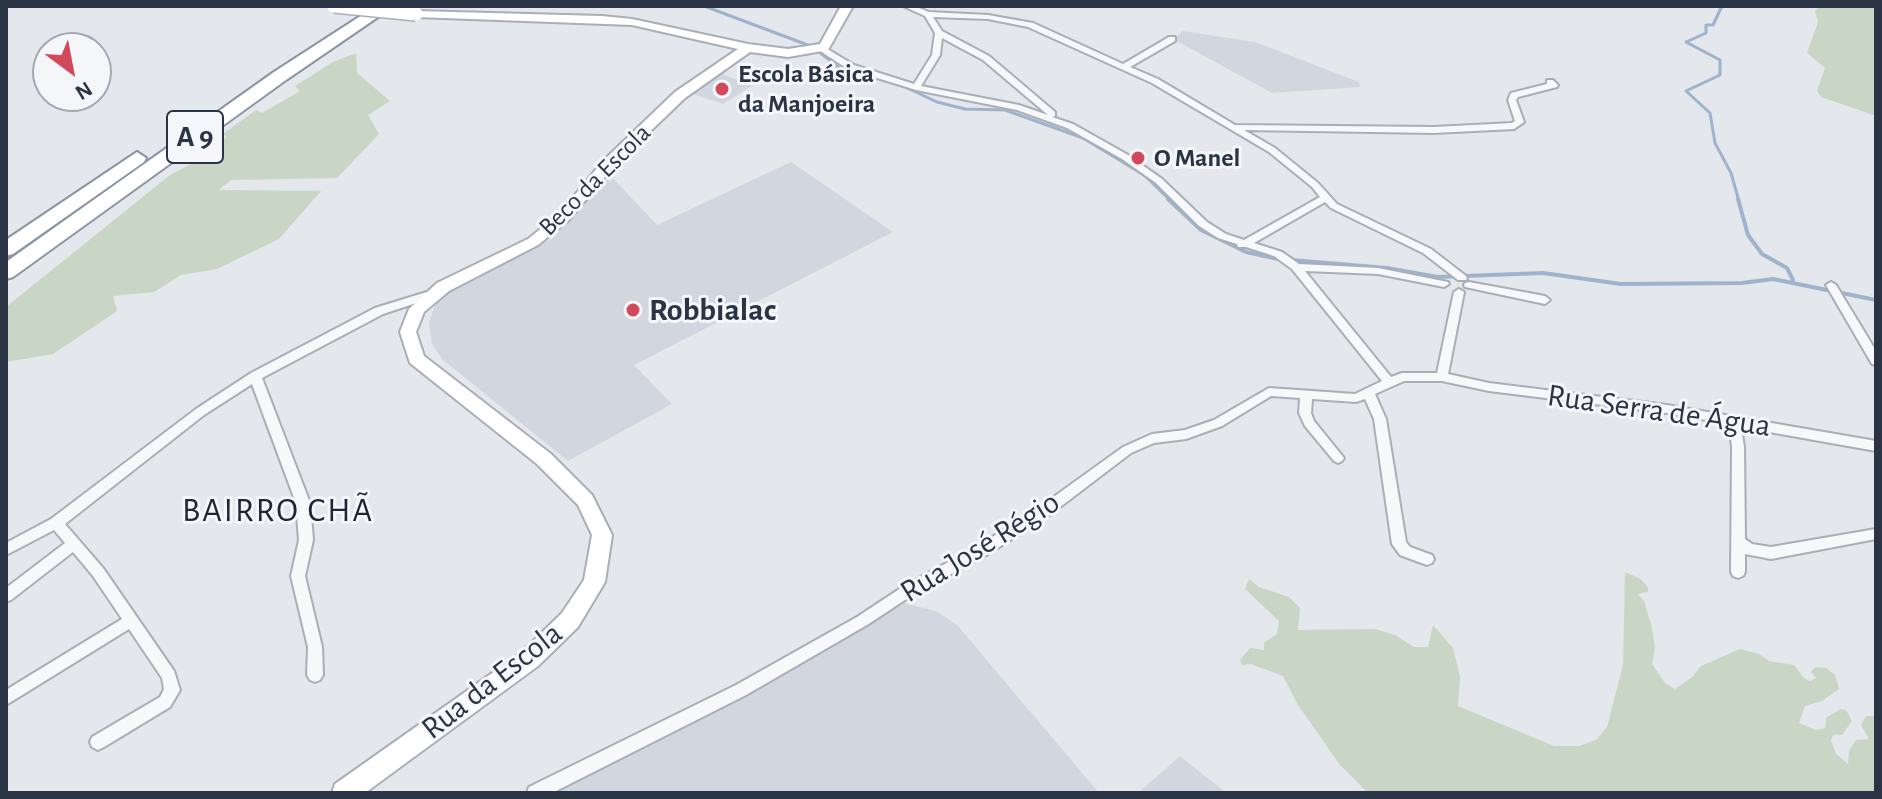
<!DOCTYPE html>
<meta charset="utf-8">
<style>
body{margin:0}
#map{position:relative;width:1882px;height:799px;overflow:hidden;background:#e4e7ec;font-family:"Alegreya Sans",sans-serif}
canvas{display:block}
.frame{position:absolute;inset:0;border:8px solid #2b3445;pointer-events:none}
.north{position:absolute;left:32px;top:32px;width:80px;height:80px;box-sizing:border-box;background:#f4f6f9;border:2px solid #a4a8b1;border-radius:50%;rotate:148deg;font-size:22px;font-weight:700;line-height:32px;text-align:center;color:#2b3445}
.north::after{content:'';display:block;margin:auto;width:28px;height:36px;background:#d1495b;clip-path:polygon(50% 0,100% 100%,50% 72%,0 100%)}
</style>
<div id="map">
<canvas width="1882" height="799"></canvas>
<div class="frame"></div>
<div class="north">N</div>
</div>
<script>
const ctx = document.querySelector('canvas').getContext('2d');
ctx.lineJoin = 'round';
function paint(path, color) { ctx.fillStyle = color; ctx.fill(path, 'evenodd'); }
const shape = rows => new Path2D(rows.map(r => 'M' + r).join(''));
function stroke(path, color, width, dash) { ctx.strokeStyle = color; ctx.lineWidth = width; ctx.lineCap = dash ? 'butt' : 'round'; ctx.setLineDash(dash || []); ctx.stroke(path); }
function label(font, color, halo, rows, align = 'center') {
  ctx.font = font + ' "Alegreya Sans",sans-serif'; ctx.lineWidth = 6; ctx.setLineDash([]); ctx.textBaseline = 'middle'; ctx.strokeStyle = halo; ctx.fillStyle = color; for (const [text, x, y, turn = 0] of rows) {
    ctx.save(); ctx.translate(x, y); ctx.rotate((+turn || 0) * Math.PI / 180); ctx.textAlign = isNaN(turn) ? turn : align; if (halo) ctx.strokeText(text, 0, 0); ctx.fillText(text, 0, 0); ctx.restore();
  }
}
const built = shape([
 [1182,31,1255,42,1359,82,1360,87,1272,93,1175,40],
 [720,73,752,86,723,104,690,93],
 [791,162,893,232,634,365,672,404,568,461,442,359,432,344,429,322,437,301,452,288,553,238,609,174,657,225],
 [905,603,938,612,957,625,1099,793,549,793,724,707],
 [1180,756,1226,793,1138,793]
]);
const green = shape([
 [1819,6,1876,6,1876,116,1821,97,1817,91,1825,68,1807,53,1818,22,1815,12],
 [356,53,357,73,390,101,368,115,379,134,337,178,231,180,219,190,321,191,279,239,217,269,181,275,154,292,113,296,117,311,53,354,6,362,6,307,170,175,191,164,227,137,223,134,256,110,262,113,300,91,295,86,333,62],
 [1625,572,1641,579,1648,588,1648,592,1638,594,1644,601,1652,628,1655,648,1652,664,1665,683,1675,689,1692,677,1701,666,1740,649,1759,654,1769,661,1794,665,1804,678,1810,681,1816,678,1811,672,1815,667,1826,668,1835,675,1839,689,1822,701,1805,706,1799,723,1816,730,1825,728,1826,718,1840,709,1846,710,1852,721,1842,735,1833,735,1831,741,1836,754,1848,764,1849,751,1856,740,1869,739,1861,725,1866,716,1876,716,1876,793,1368,793,1340,765,1298,705,1283,676,1251,664,1242,665,1240,660,1250,648,1264,650,1264,643,1277,634,1279,621,1245,589,1249,579,1259,587,1289,597,1300,608,1298,630,1375,629,1395,635,1414,647,1428,647,1433,625,1453,648,1460,677,1458,706,1554,746,1579,746,1596,740,1607,727,1623,665]
]);
const streamFar1 = shape([
 [704,6,813,47,843,71,881,79],
 [1722,6,1713,25,1706,25,1706,33,1686,42,1720,60,1720,75,1686,91,1710,113,1715,143,1731,173,1739,201],
 [901,85,937,102,965,109,1005,110,1083,138,1144,175,1171,201]
]);
const stream = shape([
 [1168,199,1201,230,1246,252,1283,260],
 [1738,199,1748,235,1762,254,1787,268,1793,280],
 [1292,260,1387,268,1438,277,1543,273,1621,284,1742,283,1773,279,1876,300]
]);
const street = shape([
 [903,6,914,6,929,12,988,15,1033,23,1123,64,1169,37,1175,37,1175,41,1130,67,1158,79,1235,125,1434,127,1512,123,1515,121,1508,100,1511,93,1547,84,1547,80,1553,80,1558,85,1557,87,1518,97,1516,100,1524,122,1514,129,1434,133,1244,130,1275,148,1318,183,1337,204,1431,249,1466,276,1467,278,1466,280,1458,280,1423,253,1331,208,1325,202,1254,243,1282,252,1299,264,1378,268,1448,282,1449,284,1444,287,1378,274,1305,271,1391,377,1402,373,1437,373,1454,292,1459,289,1464,292,1448,374,1489,383,1667,405,1876,441,1876,451,1741,427,1744,447,1745,539,1752,544,1771,547,1876,529,1876,539,1771,559,1745,554,1745,572,1743,576,1738,578,1733,576,1731,572,1732,447,1729,424,1667,413,1489,391,1442,381,1404,381,1375,394,1386,419,1406,542,1410,547,1432,555,1434,559,1432,563,1427,565,1400,555,1392,544,1374,419,1365,399,1356,402,1312,399,1311,413,1314,421,1344,458,1342,461,1338,463,1334,461,1305,426,1299,413,1300,398,1271,396,1222,426,1186,439,1154,443,1131,453,1051,514,988,554,914,594,867,625,746,695,552,793,527,793,529,787,736,685,857,617,904,586,978,546,1041,506,1123,447,1152,434,1185,430,1214,420,1269,388,1355,394,1382,381,1292,269,1274,256,1246,247,1238,247,1237,244,1218,238,1199,226,1156,183,1122,159,1067,128,1017,110,916,90,848,69,817,49,824,47,854,65,914,84,932,55,935,33,925,16,903,6],
 [933,17,988,19,1028,27,1152,83,1269,152,1312,187,1320,197,1244,240,1226,234,1207,222,1162,179,1128,155,1073,124,1052,117,1055,116,1055,112,989,56,942,31,933,17],
 [942,38,983,60,1048,115,1019,105,921,86,940,55,942,38],
 [1469,282,1545,296,1550,300,1545,304,1465,287,1464,285,1465,283,1469,282],
 [1831,282,1836,285,1876,351,1876,365,1872,364,1826,285,1831,282],
 [430,291,434,293,435,295,434,297,383,314,262,378,310,503,313,540,305,576,322,647,323,675,320,680,315,682,310,680,307,675,308,647,291,576,299,540,296,503,252,384,204,415,65,524,103,568,174,671,180,690,170,707,104,747,98,750,92,747,90,742,92,737,160,697,164,689,162,678,129,629,6,705,6,690,122,619,93,576,73,552,11,600,6,602,6,588,65,543,54,530,6,555,6,543,51,519,196,409,251,373,375,308,430,291]
]);
const secondary = shape([
 [841,6,853,6,828,50,788,57,750,52,685,98,613,167,569,220,538,245,449,291,424,312,416,332,424,356,551,454,592,495,612,535,605,582,578,627,538,666,365,793,332,793,335,784,522,652,562,613,584,580,592,535,578,505,537,464,410,363,400,332,409,309,437,283,528,239,559,214,603,161,675,92,738,49,632,25,416,17,410,14,416,11,602,16,632,19,748,44,788,49,820,44,841,6]
]);
const highway = shape([
 [376,6,394,6,286,80,13,277,6,279,6,262,274,72,376,6],
 [137,152,146,158,144,162,13,254,6,256,6,240,137,152]
]);
const secondaryBridge = shape([
 [334,6,416,14]
]);
const markers = [
 [722,89,8,"#d1495b"],
 [1138,158,8,"#d1495b"],
 [633,310,8,"#d1495b"]
];
const farPoinames = [
 ["Escola Básica",738,74],
 ["da Manjoeira",738,104],
 ["O Manel",1154,158]
];
const farStreetnames = [
 ["Beco da Escola",595,180,-45]
];
const shields = [
 [195,137,56]
];
const shieldNames = [
 ["A 9",195,137]
];
const poiNames = [
 ["Robbialac",649,310]
];
const streetNames = [
 ["Rua Serra de Água",1659,411,8],
 ["Rua José Régio",980,547,-32],
 ["Rua da Escola",492,681,-38]
];
const neighbourhoodNames = [
 ["BAIRRO CHÃ",278,511]
];
paint(built, '#d2d6de');
paint(green, '#c9d6c5');
stroke(streamFar1, '#9fb4cc', 3);
stroke(stream, '#9fb4cc', 4);
stroke(street, '#a9aeb7', 4);
stroke(secondary, '#a9aeb7', 4);
stroke(highway, '#8b94a3', 4);
paint(street, '#f7f8fa');
paint(secondary, '#fff');
paint(highway, '#fff');
stroke(secondaryBridge, '#a9aeb7', 16, []);
stroke(secondaryBridge, '#fff', 13);
for (const [x, y, r, color] of markers) { const dot = new Path2D(); dot.arc(x, y, r, 0, 2 * Math.PI); ctx.fillStyle = color; ctx.fill(dot); stroke(dot, '#f4f6f9', 3); }
label('bold 26px', '#2b3445', '#f4f6f9', farPoinames, 'left');
label('26px', '#2b3445', '#f4f6f9', farStreetnames);
for (const [x, y, w] of shields) { const box = new Path2D(); box.roundRect(x - w / 2, y - 26, w, 52, 6); ctx.fillStyle = '#f4f6f9'; ctx.fill(box); stroke(box, '#2b3445', 2); }
label('bold 30px', '#2b3445', null, shieldNames);
label('bold 32px', '#2b3445', '#f4f6f9', poiNames, 'left');
label('32px', '#2b3445', '#f4f6f9', streetNames);
ctx.letterSpacing = '2px';
label('34px', '#1d2536', '#f4f6f9', neighbourhoodNames);
ctx.letterSpacing = '0px';
</script>
